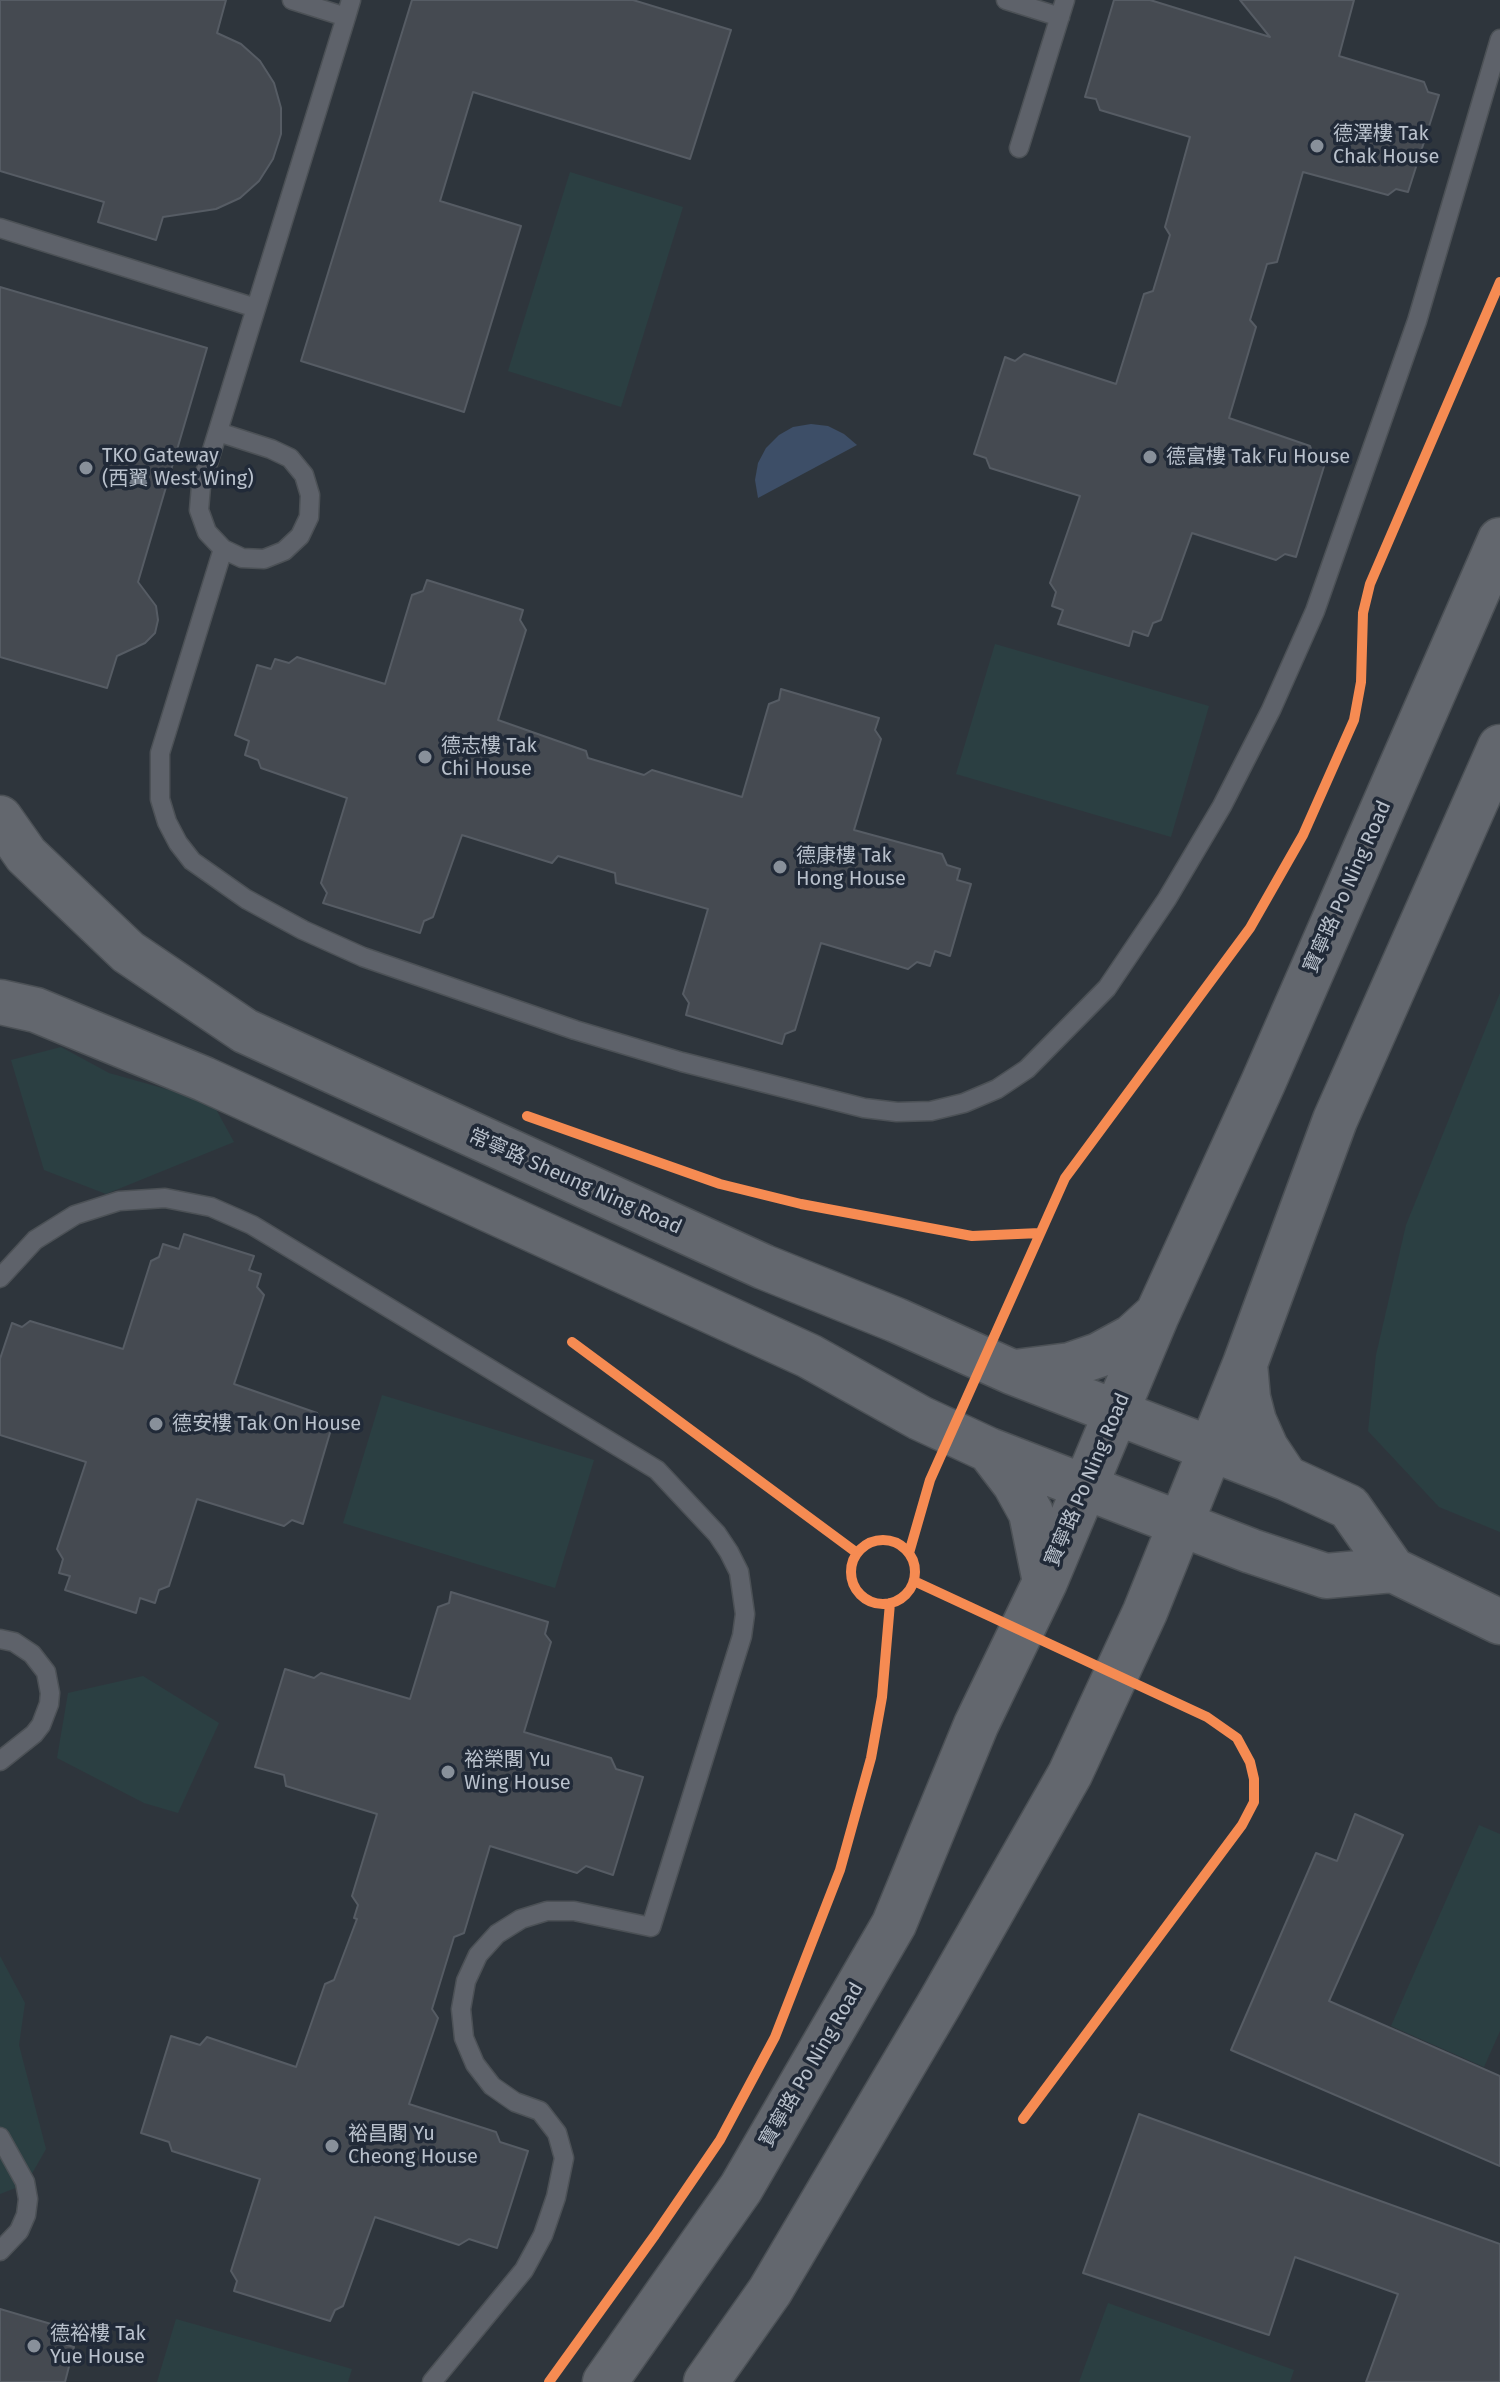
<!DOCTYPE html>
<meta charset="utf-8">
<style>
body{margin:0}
canvas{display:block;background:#2e353c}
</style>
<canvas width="1500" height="2382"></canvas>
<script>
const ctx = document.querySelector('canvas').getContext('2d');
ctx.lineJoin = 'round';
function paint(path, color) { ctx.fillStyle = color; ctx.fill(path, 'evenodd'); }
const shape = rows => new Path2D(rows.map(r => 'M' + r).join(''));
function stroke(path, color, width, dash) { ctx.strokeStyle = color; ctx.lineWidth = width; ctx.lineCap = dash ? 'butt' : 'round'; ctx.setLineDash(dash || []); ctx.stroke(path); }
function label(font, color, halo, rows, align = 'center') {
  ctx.font = font + ' "Fira Sans","Noto Sans TC",sans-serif'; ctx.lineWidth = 7; ctx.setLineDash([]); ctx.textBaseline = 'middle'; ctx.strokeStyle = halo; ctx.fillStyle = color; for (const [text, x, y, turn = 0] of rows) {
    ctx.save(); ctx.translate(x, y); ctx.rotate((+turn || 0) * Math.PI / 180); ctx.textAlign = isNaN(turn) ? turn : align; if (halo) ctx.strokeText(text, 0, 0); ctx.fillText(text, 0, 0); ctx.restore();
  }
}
const green = shape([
 [570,172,683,207,621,407,508,371],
 [995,644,1209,706,1171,837,956,774],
 [1500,993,1500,1532,1439,1507,1368,1431,1376,1355,1406,1225],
 [61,1047,109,1073,212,1102,234,1142,106,1194,44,1170,11,1060],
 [382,1395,594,1460,555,1588,343,1523],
 [143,1676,219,1723,178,1813,144,1803,57,1758,68,1693],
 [1479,1825,1500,1834,1500,2031,1484,2067,1391,2026],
 [0,1956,25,2003,19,2045,46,2149,26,2184,0,2194],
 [1108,2303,1294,2370,1290,2382,1079,2382],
 [176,2319,352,2369,348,2382,157,2382]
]);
const water = shape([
 [811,424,828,426,844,434,857,445,758,498,755,480,758,463,766,448,779,435,793,427]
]);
const building = shape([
 [0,0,226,0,217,33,241,44,260,61,274,83,281,108,281,134,273,159,259,181,240,198,216,209,163,217,156,240,98,222,104,202,0,171,0,0],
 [412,0,633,0,731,30,690,159,473,92,440,201,521,226,464,412,301,361,412,0],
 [1114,0,1150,0,1270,37,1240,0,1354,0,1339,56,1424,82,1428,92,1439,95,1408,192,1396,189,1388,195,1303,172,1277,262,1267,264,1250,320,1256,327,1229,418,1310,446,1314,456,1326,460,1296,557,1285,554,1276,560,1192,533,1161,620,1153,623,1148,636,1133,631,1129,646,1058,624,1063,610,1052,606,1056,592,1050,583,1080,496,990,468,986,458,974,454,1005,357,1015,361,1024,354,1116,384,1144,294,1153,291,1170,235,1165,227,1190,137,1100,110,1096,99,1085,97,1114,0],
 [0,287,207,348,138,582,156,606,158,620,155,633,145,643,117,656,107,688,0,657,0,287],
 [427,580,523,610,520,620,526,630,498,720,586,751,588,758,644,775,652,770,742,797,769,704,779,700,781,689,879,718,875,730,881,739,854,830,942,854,947,865,960,869,957,880,971,884,950,956,935,951,930,966,917,962,908,969,821,943,795,1030,785,1034,782,1044,686,1015,689,1003,683,994,708,909,616,883,615,873,558,856,552,863,462,835,433,917,424,921,420,933,323,903,327,893,321,883,347,798,261,768,258,760,245,755,249,741,235,735,257,665,271,669,275,659,289,663,297,657,385,684,412,595,423,591,427,580],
 [184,1234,254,1256,249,1270,261,1274,257,1287,264,1295,234,1384,317,1413,321,1422,332,1426,303,1524,292,1520,284,1526,197,1499,169,1586,159,1590,155,1603,140,1598,136,1613,65,1590,70,1576,59,1573,63,1559,57,1549,86,1462,0,1435,0,1359,12,1323,22,1327,30,1321,123,1349,151,1261,159,1257,163,1244,179,1249,184,1234],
 [451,1592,548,1622,545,1634,551,1642,524,1732,611,1758,616,1769,643,1777,613,1875,586,1866,577,1873,490,1846,464,1933,454,1937,432,2009,438,2018,409,2104,496,2132,500,2142,528,2151,497,2248,469,2239,459,2245,375,2217,343,2306,335,2310,330,2321,234,2291,237,2281,231,2271,260,2179,172,2151,169,2142,141,2133,171,2036,200,2045,207,2037,296,2067,325,1984,334,1980,357,1919,354,1918,358,1905,352,1896,377,1814,286,1786,284,1775,255,1767,285,1669,314,1678,321,1673,410,1699,438,1607,449,1603,451,1592],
 [1355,1814,1403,1835,1329,2001,1500,2076,1500,2166,1231,2050,1316,1853,1337,1861,1355,1814],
 [1139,2114,1500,2244,1500,2382,1366,2382,1398,2294,1295,2257,1269,2335,1083,2273,1139,2114],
 [0,2309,68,2329,63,2344,74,2347,65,2382,0,2382,0,2309]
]);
const lane = shape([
 [292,0,346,17,351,0],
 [1006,0,1060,17],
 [1019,148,1065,0],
 [0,228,256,308,201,486,199,510,207,532,223,549,242,558,264,559,284,551,300,536,309,517,310,495,304,475,290,458,271,449,218,432],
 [256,308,346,17],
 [223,549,160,753,160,799,167,822,178,843,192,861,246,899,303,930,363,957,575,1030,682,1062,864,1108,897,1112,931,1111,964,1103,997,1089,1027,1069,1107,988,1167,899,1222,806,1271,710,1315,611,1417,321,1500,39],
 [0,1278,35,1240,75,1215,119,1201,165,1198,211,1207,252,1225,657,1470,717,1534,729,1552,739,1572,745,1614,742,1636,651,1927,574,1911,547,1911,521,1919,497,1934,478,1955,466,1981,461,2009,464,2038,475,2064,492,2086,515,2102,540,2111,557,2133,564,2158,556,2197,543,2235,524,2270,432,2382],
 [0,1639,14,1642,32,1654,46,1672,50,1693,49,1704,41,1725,34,1734,0,1761],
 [0,2137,25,2182,28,2199,26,2215,19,2231,0,2251]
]);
const secondary = shape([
 [0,818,26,855,128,952,245,1031,764,1267,896,1320,1012,1372,1286,1478,1349,1507,1393,1570,1500,1622],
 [0,1002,36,1010,204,1079,809,1356,920,1418,989,1450,1251,1551,1326,1576,1393,1570],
 [1245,1364,1248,1398,1254,1421,1266,1448,1286,1478],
 [1015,1372,1070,1365,1099,1355,1132,1337,1155,1316],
 [989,1450,1015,1484,1031,1513,1045,1582],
 [605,2382,741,2188,894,1924,976,1725,1045,1582,1157,1315,1263,1083,1500,540],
 [706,2382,770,2291,941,2001,1070,1774,1145,1612,1245,1364,1335,1120,1500,747]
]);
const cycleway = shape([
 [527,1116,720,1184,801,1204,972,1236,1040,1233],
 [572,1342,857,1553],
 '851 1572a32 32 0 1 1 64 0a32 32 0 1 1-64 0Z',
 [909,1553,930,1480,1065,1178,1250,928,1303,835,1354,720,1361,682,1363,613,1370,584,1500,282],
 [914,1581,1207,1717,1237,1738,1250,1762,1254,1779,1254,1802,1242,1825,1023,2119],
 [549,2382,655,2235,720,2140,775,2037,840,1870,871,1758,882,1697,890,1603]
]);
const markers = [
 [1317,146,8,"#88909a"],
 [1150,457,8,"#88909a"],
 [86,468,8,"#88909a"],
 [425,757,8,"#88909a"],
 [780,867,8,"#88909a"],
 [156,1424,8,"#88909a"],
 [448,1772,8,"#88909a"],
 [332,2146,8,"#88909a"],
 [34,2346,8,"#88909a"]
];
const poiNames = [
 ["德澤樓 Tak",1333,134],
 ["Chak House",1333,157],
 ["TKO Gateway",102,456],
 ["(西翼 West Wing)",102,479],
 ["德富樓 Tak Fu House",1166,457],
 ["德志樓 Tak",441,746],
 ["Chi House",441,769],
 ["德康樓 Tak",796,856],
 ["Hong House",796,879],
 ["德安樓 Tak On House",172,1424],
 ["裕榮閣 Yu",464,1760],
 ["Wing House",464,1783],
 ["裕昌閣 Yu",348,2134],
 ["Cheong House",348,2157],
 ["德裕樓 Tak",50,2334],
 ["Yue House",50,2357]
];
const streetNames = [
 ["寶寧路 Po Ning Road",1348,887,-66],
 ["常寧路 Sheung Ning Road",575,1182,24],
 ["寶寧路 Po Ning Road",1088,1480,-67],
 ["寶寧路 Po Ning Road",812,2065,-60]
];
paint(green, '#2b3f42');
paint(water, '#3d4e67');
paint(building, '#454a51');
stroke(building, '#565c64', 2);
stroke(lane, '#4c5156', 21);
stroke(secondary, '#4c5156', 47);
stroke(lane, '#5e626a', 18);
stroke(secondary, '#63676e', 44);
stroke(cycleway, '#f68b52', 10);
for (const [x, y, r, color] of markers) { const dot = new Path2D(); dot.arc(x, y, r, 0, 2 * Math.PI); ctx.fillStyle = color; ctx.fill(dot); stroke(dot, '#212a38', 3); }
label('20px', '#b9c1cc', '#212a38', poiNames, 'left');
label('20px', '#b9c1cc', '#212a38', streetNames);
</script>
